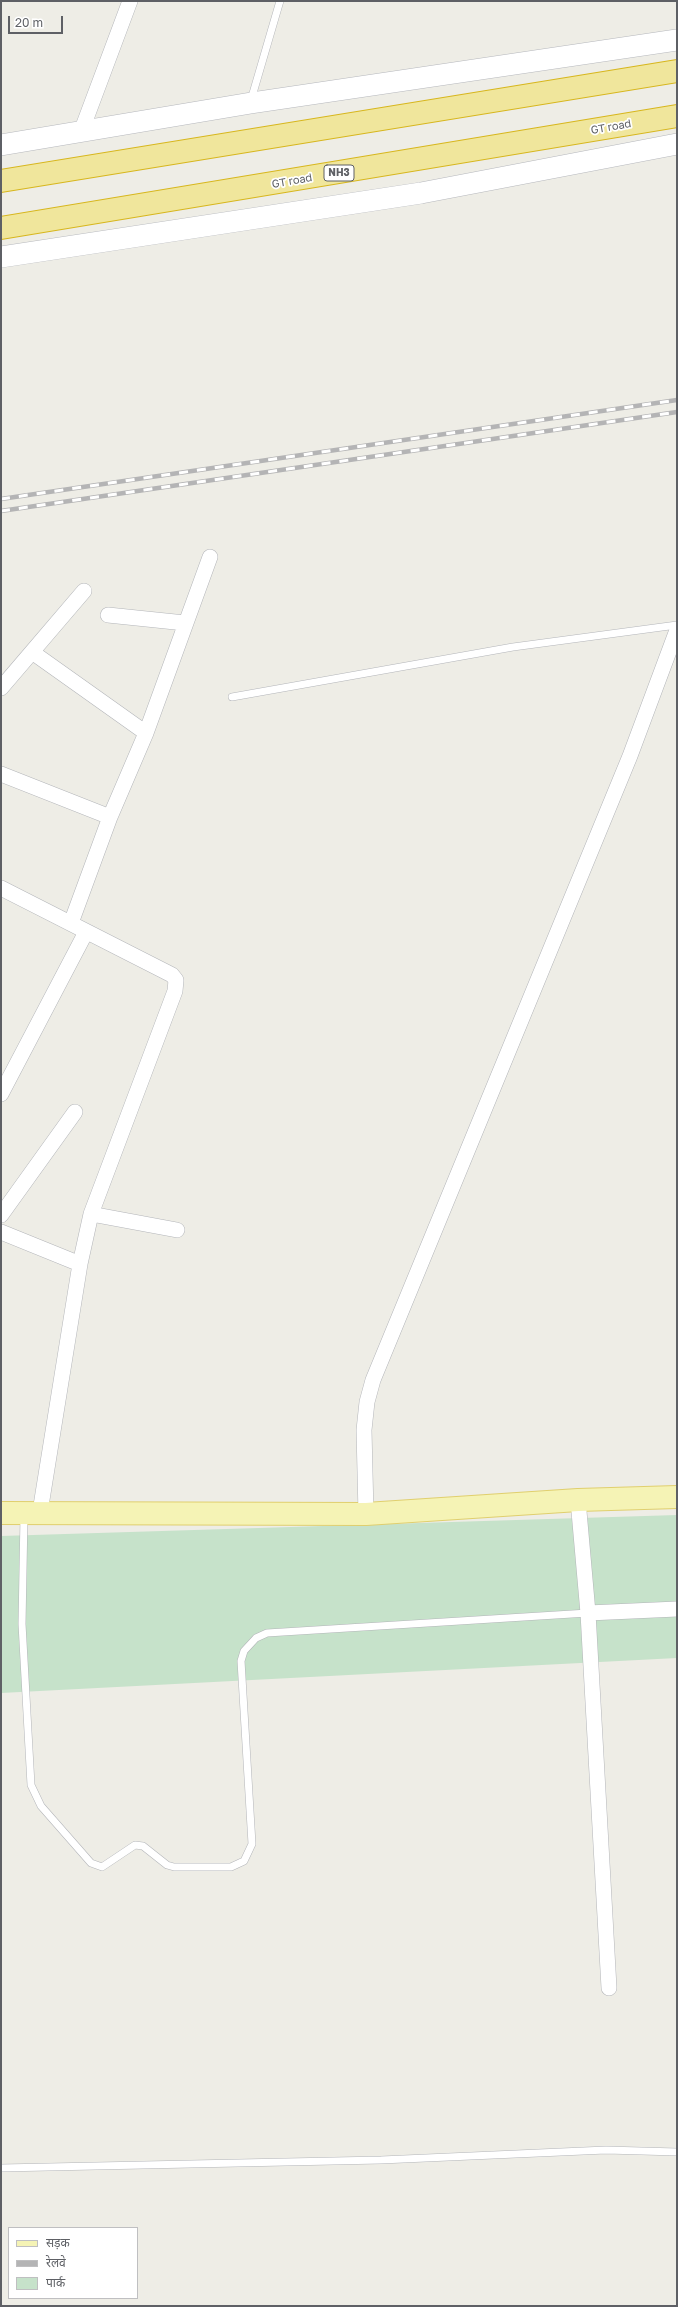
<!DOCTYPE html>
<meta charset="utf-8">
<style>
body{margin:0}
#map{position:relative;width:678px;height:2307px;overflow:hidden;background:#eeede6;font-family:"Golos Text","Noto Sans Devanagari",sans-serif}
canvas{display:block}
.frame{position:absolute;inset:0;border:2px solid #5e6065;pointer-events:none}
.legend{position:absolute;left:8px;top:2227px;width:130px;height:72px;box-sizing:border-box;background:#fff;border:1px solid #bfbfc1;margin:0;padding:5px 7px;list-style:none;font-size:12px;color:#5e6065}
.legend li{display:flex;align-items:center;gap:8px;height:20px}
.legend b{width:20px;border:1px solid #bfbfc1}
.scale{position:absolute;left:8px;top:16px;width:55px;height:18px;box-sizing:border-box;border:2px solid #5e6065;border-top:0;padding-left:5px;font-size:12px;line-height:14px;white-space:nowrap;color:#5e6065;-webkit-text-stroke:3px #fff;paint-order:stroke}
</style>
<div id="map">
<canvas width="678" height="2307"></canvas>
<div class="frame"></div>
<ul class="legend">
<li><b style="height:5px;background:#f5f3b5"></b>सड़क</li>
<li><b style="height:5px;background:#b4b4b5"></b>रेलवे</li>
<li><b style="height:11px;background:#c6e2ca"></b>पार्क</li>
</ul>
<div class="scale">20 m</div>
</div>
<script>
const ctx = document.querySelector('canvas').getContext('2d');
ctx.lineJoin = 'round';
function paint(path, color) { ctx.fillStyle = color; ctx.fill(path, 'evenodd'); }
const shape = rows => new Path2D(rows.map(r => 'M' + r).join(''));
function stroke(path, color, width, dash) { ctx.strokeStyle = color; ctx.lineWidth = width; ctx.lineCap = dash ? 'butt' : 'round'; ctx.setLineDash(dash || []); ctx.stroke(path); }
function label(font, color, halo, rows, align = 'center') {
  ctx.font = font + ' "Golos Text",sans-serif'; ctx.lineWidth = 3.5; ctx.setLineDash([]); ctx.textBaseline = 'middle'; ctx.strokeStyle = halo; ctx.fillStyle = color; for (const [text, x, y, turn = 0] of rows) {
    ctx.save(); ctx.translate(x, y); ctx.rotate((+turn || 0) * Math.PI / 180); ctx.textAlign = isNaN(turn) ? turn : align; if (halo) ctx.strokeText(text, 0, 0); ctx.fillText(text, 0, 0); ctx.restore();
  }
}
const green = shape([
 [677,1515,677,1658,1,1693,1,1536]
]);
const lane = shape([
 [251,100,280,1],
 [232,697,513,647,677,625],
 [24,1516,22,1624,31,1785,41,1806,91,1863,102,1867,135,1845,143,1846,167,1865,174,1867,231,1867,244,1861,252,1844,241,1661,244,1651,256,1638,267,1633,588,1613],
 [1,2168,381,2160,606,2150,677,2152]
]);
const street = shape([
 [81,132,130,1],
 [108,615,185,623],
 [32,652,146,733],
 [1,688,84,591],
 [1,774,110,817],
 [1,888,172,975,176,980,175,991,91,1214,80,1264],
 [71,923,110,817,146,733,210,557],
 [1,1094,86,932],
 [91,1214,177,1230],
 [1,1215,75,1112],
 [1,1232,80,1264,40,1512],
 [578,1500,588,1613,609,1988],
 [366,1514,364,1430,367,1402,373,1380,630,756,677,630],
 [588,1613,677,1609]
]);
const secondary = shape([
 [1,145,251,103,677,40],
 [1,257,421,193,677,144]
]);
const primary = shape([
 [1,1513,366,1514,578,1500,677,1497]
]);
const highway = shape([
 [1,181,677,71],
 [1,228,677,116]
]);
const rail = shape([
 [1,499,677,400],
 [1,511,677,412]
]);
const shields = [
 [339,173,30]
];
const shieldNames = [
 ["NH3",339,173]
];
const streetNames = [
 ["GT road",611,127,-10],
 ["GT road",292,181,-10]
];
paint(green, '#c6e2ca');
stroke(lane, '#b3b5b9', 8);
stroke(street, '#b3b5b9', 16);
stroke(secondary, '#b5b7bc', 22);
stroke(primary, '#e0cf6e', 24);
stroke(highway, '#d7b61d', 24);
stroke(lane, '#fff', 7);
stroke(street, '#fff', 15);
stroke(secondary, '#fff', 21);
stroke(primary, '#f5f3b5', 22);
stroke(highway, '#f0e69c', 22);
stroke(rail, '#b4b4b5', 4.5);
stroke(rail, '#fff', 3, [9]);
for (const [x, y, w] of shields) { const box = new Path2D(); box.roundRect(x - w / 2, y - 8, w, 16, 3); ctx.fillStyle = '#fff'; ctx.fill(box); stroke(box, '#5e6065', 1); }
label('bold 10px', '#5e6065', null, shieldNames);
label('11px', '#5e6065', '#fff', streetNames);
</script>
